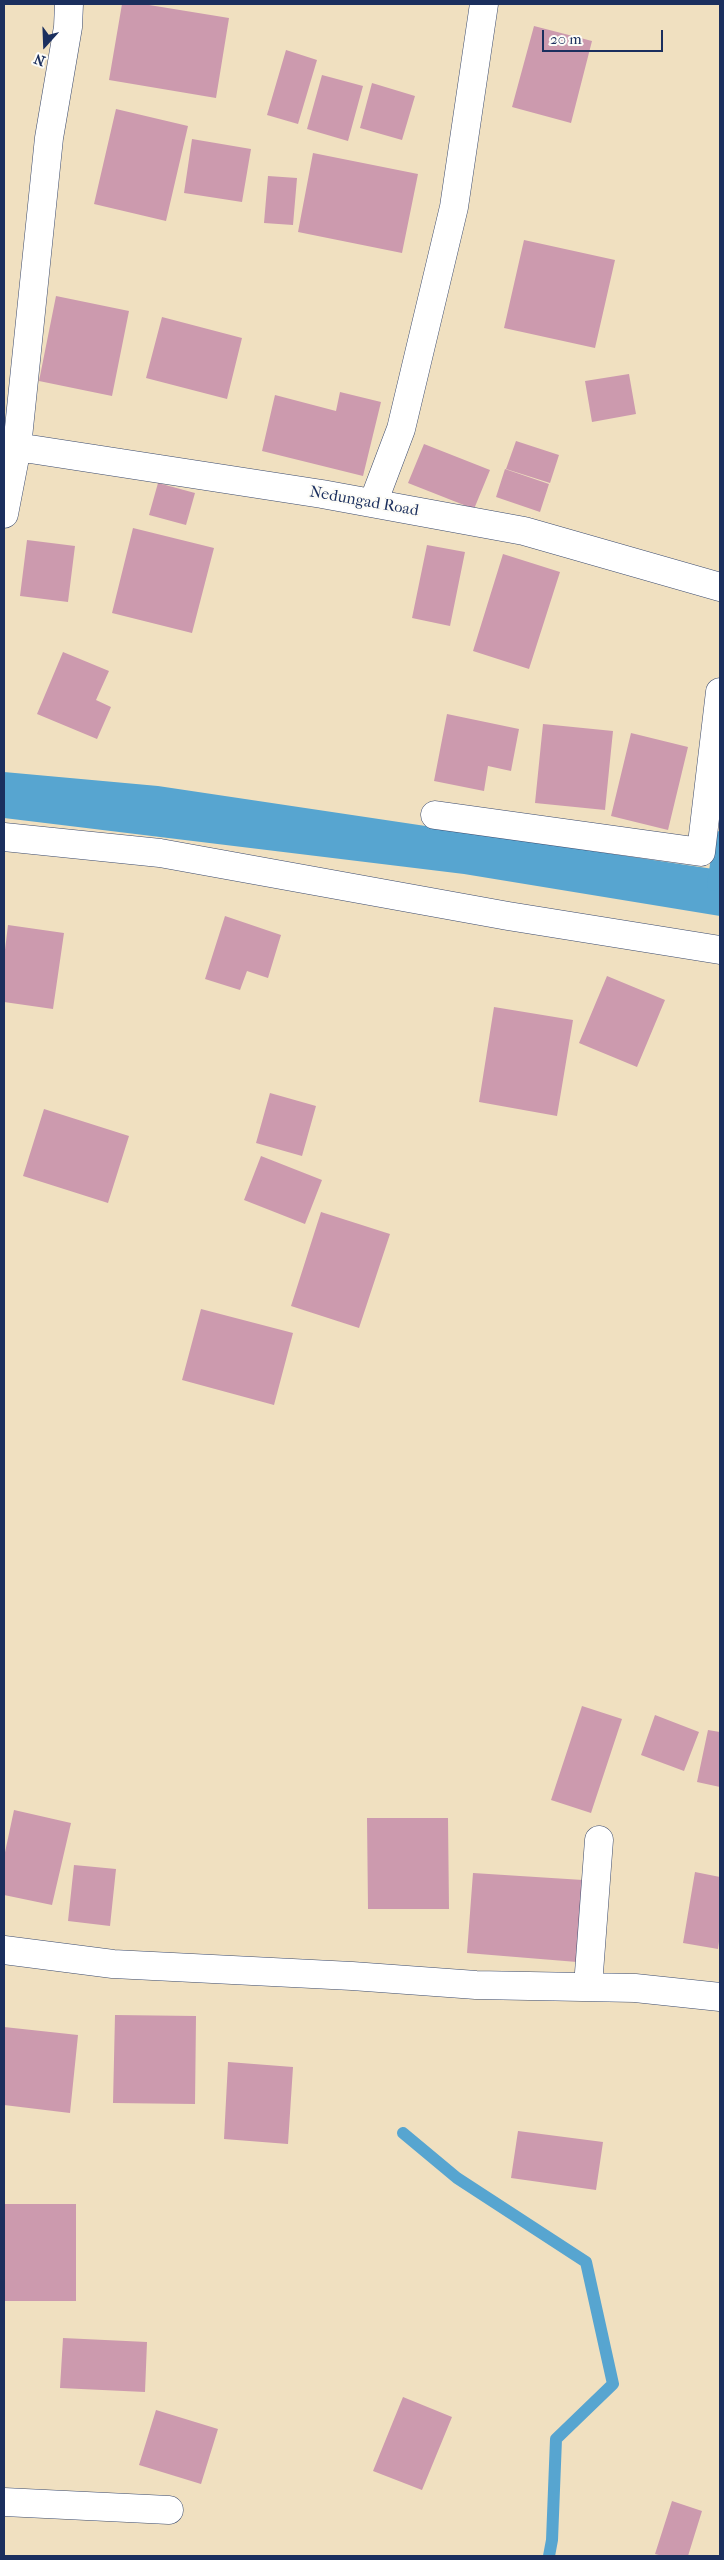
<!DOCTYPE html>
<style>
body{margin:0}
#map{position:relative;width:724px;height:2560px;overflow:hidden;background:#f0e0c0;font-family:"IM FELL French Canon",serif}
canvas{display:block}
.frame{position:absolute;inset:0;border:5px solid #1b2f5e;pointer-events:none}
.north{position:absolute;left:20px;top:20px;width:50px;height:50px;-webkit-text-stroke:4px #fdfcf7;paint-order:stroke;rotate:200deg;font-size:14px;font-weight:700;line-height:20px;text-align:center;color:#1b2f5e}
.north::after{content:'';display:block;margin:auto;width:18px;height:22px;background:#1b2f5e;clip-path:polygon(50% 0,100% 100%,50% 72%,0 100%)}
.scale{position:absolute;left:542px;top:30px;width:121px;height:22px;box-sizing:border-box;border:2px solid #1b2f5e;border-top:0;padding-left:6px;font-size:15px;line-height:18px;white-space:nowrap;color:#1b2f5e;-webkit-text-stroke:4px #fdfcf7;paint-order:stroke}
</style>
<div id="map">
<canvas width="724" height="2560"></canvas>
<div class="frame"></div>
<div class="north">N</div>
<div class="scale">20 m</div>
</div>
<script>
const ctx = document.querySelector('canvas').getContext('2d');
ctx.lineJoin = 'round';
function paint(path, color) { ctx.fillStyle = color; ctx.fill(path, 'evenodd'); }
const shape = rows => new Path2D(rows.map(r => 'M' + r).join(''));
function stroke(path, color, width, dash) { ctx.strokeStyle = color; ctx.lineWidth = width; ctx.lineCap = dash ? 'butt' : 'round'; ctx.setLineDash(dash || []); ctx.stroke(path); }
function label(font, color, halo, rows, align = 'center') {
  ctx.font = font + ' "IM FELL French Canon",serif'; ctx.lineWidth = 4; ctx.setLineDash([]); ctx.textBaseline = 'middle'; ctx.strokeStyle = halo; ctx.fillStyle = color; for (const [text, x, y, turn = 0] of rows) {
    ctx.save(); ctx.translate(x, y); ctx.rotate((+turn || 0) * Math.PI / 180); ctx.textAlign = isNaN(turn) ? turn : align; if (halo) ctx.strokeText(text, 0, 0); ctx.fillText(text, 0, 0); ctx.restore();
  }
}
const water = shape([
 [4,772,158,786,720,870,720,916,464,874,4,818]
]);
const stream = shape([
 [713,885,720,837],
 [403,2133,457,2178,586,2262,613,2384,556,2439,552,2540,549,2556]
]);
const building = shape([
 [122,4,143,4,229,18,216,98,109,80],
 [534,26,592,41,571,123,512,107],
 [286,50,317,60,298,124,267,115],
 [322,75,363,86,348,141,307,129],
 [372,83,415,96,402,140,360,128],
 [116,109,188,126,166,221,94,204],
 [192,139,251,149,242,202,184,193],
 [313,153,418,174,402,253,298,232],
 [268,176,297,178,293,225,264,223],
 [524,240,615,260,595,348,504,328],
 [56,296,129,311,112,396,39,381],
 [162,317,242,338,227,399,146,378],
 [629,374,636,414,592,422,585,381],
 [340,392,381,402,363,476,262,451,275,395,336,411],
 [516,441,559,455,550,483,506,469],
 [424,444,490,470,474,509,408,483],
 [505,469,549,484,540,512,496,497],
 [158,483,195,493,186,525,149,515],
 [133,528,214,548,192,633,112,613],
 [27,540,75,546,68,602,20,596],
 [427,545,465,552,450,626,412,618],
 [503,554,560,572,529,669,473,651],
 [63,652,109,671,96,700,111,707,97,739,37,714],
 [447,714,519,729,511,771,488,766,484,791,434,781],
 [543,724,613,731,605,810,535,803],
 [631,733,688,747,668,830,611,816],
 [225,916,281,935,268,978,247,971,240,990,205,979],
 [8,925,64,933,53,1009,4,1002,4,958],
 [607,976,665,1000,637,1067,579,1043],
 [494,1007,573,1020,557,1116,479,1102],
 [270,1093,316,1106,302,1156,256,1143],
 [44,1109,129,1136,108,1203,23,1176],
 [261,1156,322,1180,305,1224,244,1200],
 [321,1212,390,1234,359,1328,291,1306],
 [201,1309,293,1333,274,1405,182,1380],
 [582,1706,622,1719,591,1813,551,1800],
 [655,1715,699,1732,684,1771,641,1755],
 [708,1730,720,1732,720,1787,697,1782],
 [14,1810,71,1823,52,1905,4,1895,4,1857],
 [367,1818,448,1818,449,1909,368,1909],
 [74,1865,116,1869,110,1926,68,1921],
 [695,1872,720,1877,720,1934,718,1949,683,1943],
 [473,1873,583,1880,577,1962,467,1953],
 [115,2015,196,2016,195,2104,113,2103],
 [4,2027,78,2035,70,2113,4,2105],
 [228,2062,293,2067,288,2144,224,2139],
 [518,2131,603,2142,596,2190,511,2178],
 [4,2204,76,2204,76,2301,4,2301],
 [63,2338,147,2342,145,2392,60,2388],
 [403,2397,452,2417,422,2490,373,2471],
 [156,2410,218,2429,201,2484,139,2465],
 [672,2501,702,2511,688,2556,663,2556,655,2554]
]);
const minor = shape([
 [4,441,17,447,322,494,524,531,720,587],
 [373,503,401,429,454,207,484,4],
 [4,514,17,447,49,138,68,27,69,4],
 [435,815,701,852,720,692],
 [4,837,160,853,508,916,720,950],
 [4,1950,113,1964,352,1976,476,1985,635,1988,720,1997],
 [588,1986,599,1840],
 [4,2502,169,2510]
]);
const streetNames = [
 ["Nedungad Road",364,502,10]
];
paint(water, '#57a5d0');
stroke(stream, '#57a5d0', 12);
paint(building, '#cc9aae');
stroke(minor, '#3b4a6d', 29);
stroke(minor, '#fff', 28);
label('16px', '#1b2f5e', '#fdfcf7', streetNames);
</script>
